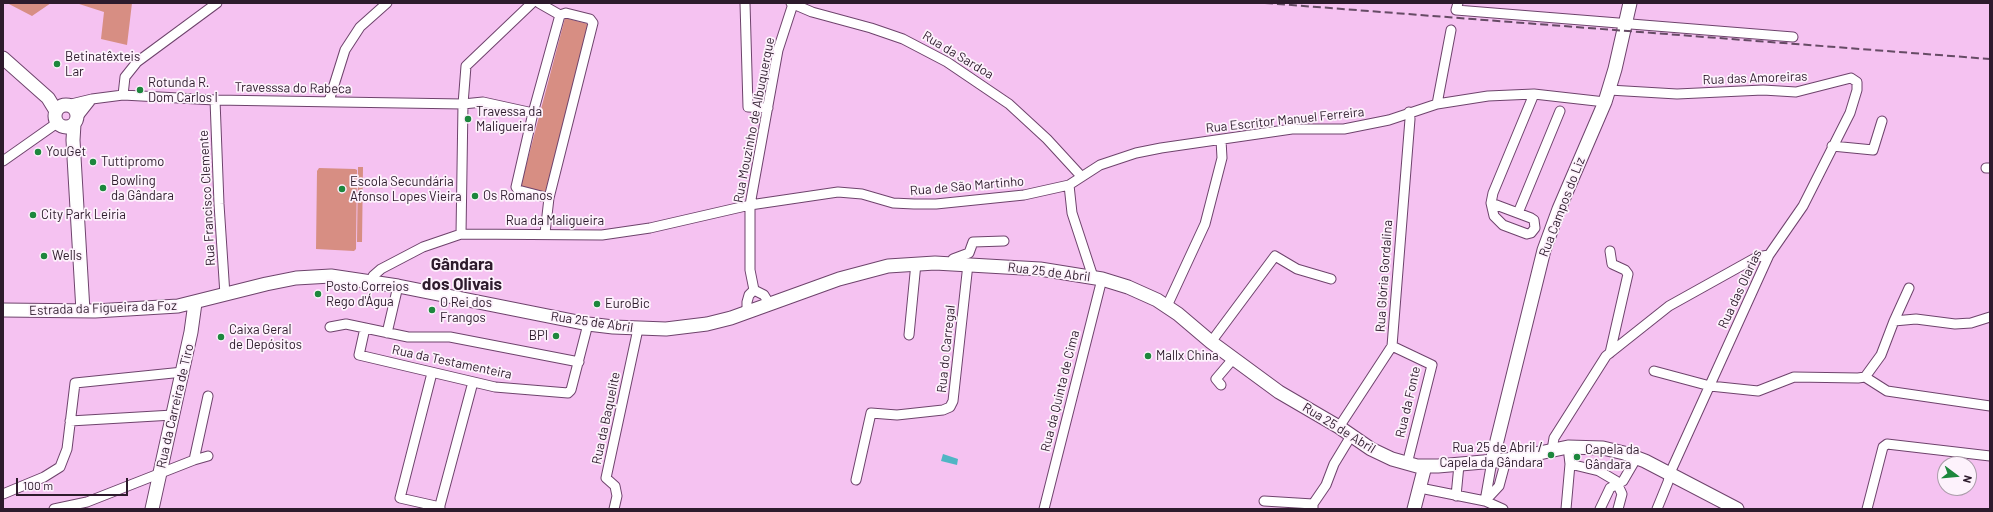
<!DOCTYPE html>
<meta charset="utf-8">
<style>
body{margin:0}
#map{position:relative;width:1993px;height:512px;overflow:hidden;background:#f5c2f1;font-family:Barlow,sans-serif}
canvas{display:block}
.frame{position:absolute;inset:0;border:4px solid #2d1b2c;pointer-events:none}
.north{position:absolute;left:1937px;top:456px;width:40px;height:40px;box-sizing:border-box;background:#fdf2fc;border:1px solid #aa9ca9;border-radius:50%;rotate:106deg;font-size:11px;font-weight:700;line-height:16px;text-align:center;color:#2d1b2c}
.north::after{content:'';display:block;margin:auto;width:14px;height:18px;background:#1d873d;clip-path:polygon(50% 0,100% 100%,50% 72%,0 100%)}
.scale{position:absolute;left:16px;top:478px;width:112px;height:18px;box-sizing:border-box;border:2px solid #2d1b2c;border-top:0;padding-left:5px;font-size:12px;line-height:14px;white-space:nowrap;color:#2d1b2c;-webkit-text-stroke:3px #fdf2fc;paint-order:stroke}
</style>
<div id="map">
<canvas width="1993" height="512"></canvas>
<div class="frame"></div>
<div class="north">N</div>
<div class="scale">100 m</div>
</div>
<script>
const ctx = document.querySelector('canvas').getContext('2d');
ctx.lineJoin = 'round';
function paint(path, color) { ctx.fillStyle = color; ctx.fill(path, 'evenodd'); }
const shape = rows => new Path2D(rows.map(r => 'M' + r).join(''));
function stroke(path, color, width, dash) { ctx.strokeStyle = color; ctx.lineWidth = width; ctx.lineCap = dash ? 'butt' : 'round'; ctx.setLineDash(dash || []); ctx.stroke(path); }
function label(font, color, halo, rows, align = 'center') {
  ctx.font = font + ' Barlow,sans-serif'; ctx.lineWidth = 3.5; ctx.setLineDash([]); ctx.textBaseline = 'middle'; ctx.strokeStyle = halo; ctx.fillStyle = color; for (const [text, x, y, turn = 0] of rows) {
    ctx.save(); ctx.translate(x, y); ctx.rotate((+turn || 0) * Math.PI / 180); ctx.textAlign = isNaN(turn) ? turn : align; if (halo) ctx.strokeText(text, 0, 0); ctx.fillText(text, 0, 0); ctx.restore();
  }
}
const green = shape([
 [7,3,51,3,32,16],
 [76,3,132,3,127,45,101,39,104,12],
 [565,18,588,24,545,194,522,187,521,185],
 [358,167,363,167,362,242,357,242],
 [319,168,355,169,357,170,356,249,354,251,316,249,317,171]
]);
const water = shape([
 [943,454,958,459,957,465,941,461]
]);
const street = shape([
 [539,3,560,15],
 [745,3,748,107,768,108],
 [791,3,812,12,871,28,903,39,947,62,1009,104,1047,139,1081,176],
 [1458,3,1456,10,1793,37],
 [1609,90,1677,94,1763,90,1796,92,1851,78,1857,82,1857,90,1850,113,1803,206,1769,255,1670,473,1668,482,1657,509],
 [123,95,125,77,137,62,217,3],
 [215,100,219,204,225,295],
 [329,101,345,50,360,27,387,3],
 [1437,104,1451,30],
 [67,105,92,99,123,95,215,100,463,104,483,102,533,113],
 [77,118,92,99],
 [1832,146,1873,150,1882,121],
 [3,161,57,123],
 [1986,168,1990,168],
 [1069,185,1072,213,1093,277],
 [1491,203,1531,218,1534,220,1535,228,1531,233,1527,234,1503,225,1494,216,1491,203,1493,193,1534,94],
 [1518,213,1560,111],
 [545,233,549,198,593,23,590,19,566,13,560,15,533,113,516,187,518,190,549,198],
 [461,234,463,104,466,66,532,3],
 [952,264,953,259,969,253,973,242,1004,241],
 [372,281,373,276,381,269,423,247,461,234,602,235,650,228,750,205,838,192,862,194,893,203,914,204,936,204,1024,195,1069,185,1100,165,1136,153,1161,148,1292,129,1344,129,1389,120,1437,104,1488,96,1534,94,1605,102],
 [754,290,750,270,750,205,778,50,793,4],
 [754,290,764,295,770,305],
 [1167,306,1205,224,1222,158,1221,140],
 [747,313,747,302,749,295,754,290],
 [1894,321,1909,288],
 [330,327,346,324,408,337,450,337,579,362],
 [365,328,359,355,495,387,568,393,571,390,588,324],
 [387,333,398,286],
 [909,335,916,263],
 [1211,342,1275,256,1297,269,1331,279],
 [1392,346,1432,365,1407,464],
 [1610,353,1628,274,1625,270,1612,264,1610,251],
 [1654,371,1710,386,1758,391,1794,377,1858,378,1865,377,1881,355,1894,321,1916,319,1955,324,1971,323,1990,317],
 [432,373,400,498,440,507],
 [1865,377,1887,391,1990,406],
 [1221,385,1216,379,1233,359],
 [70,421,173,415],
 [1339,427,1392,346,1410,119,1409,112],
 [1552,450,1554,438,1606,356,1669,306,1757,257,1769,255],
 [194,460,208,456],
 [1570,464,1599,471,1616,481,1622,494,1618,509],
 [856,480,871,413,897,415,943,410,950,407,953,401,968,264],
 [1420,488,1485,501,1503,509],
 [3,494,44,477,60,467,67,449,75,383,183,372],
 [1456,496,1459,465],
 [1264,501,1313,504],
 [1485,501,1499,486,1506,460],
 [1485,501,1492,461],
 [54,509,87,502,194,460,208,396],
 [439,509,473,382],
 [614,509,617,496,615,486,606,478,638,329],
 [1044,509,1102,279],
 [1313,509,1313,504,1326,485,1334,464,1351,436],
 [1566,509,1570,464,1568,447],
 [1600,509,1610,488,1623,481,1637,457],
 [1867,509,1883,447,1887,444,1990,456]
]);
const secondary = shape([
 [3,58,48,98,56,111],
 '55 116a11 11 0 1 1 22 0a11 11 0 1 1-22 0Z',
 [74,124,73,140,83,311],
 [3,310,95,311,178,306,266,284,296,278,331,276,398,286,588,324,613,327,666,329,707,324,731,318,839,279,888,266,935,263,1040,269,1102,279,1128,287,1157,300,1178,314,1211,342,1279,392,1339,427,1371,449,1392,459,1417,466,1438,466,1506,460,1568,447,1603,448,1624,453,1645,461,1737,509],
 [1492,461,1544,250,1559,209,1605,102,1615,69,1630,3],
 [152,509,191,332,195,303],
 [1414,509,1425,466]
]);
const rail = shape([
 [1265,3,1990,59]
]);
const markers = [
 [57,64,4,"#1d873d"],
 [140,90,4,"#1d873d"],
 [468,119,4,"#1d873d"],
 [38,152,4,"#1d873d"],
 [93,162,4,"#1d873d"],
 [103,188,4,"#1d873d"],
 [342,189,4,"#1d873d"],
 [475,196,4,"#1d873d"],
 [33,215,4,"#1d873d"],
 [44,256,4,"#1d873d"],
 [318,294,4,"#1d873d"],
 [597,304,4,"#1d873d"],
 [432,310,4,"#1d873d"],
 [556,336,4,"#1d873d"],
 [221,337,4,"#1d873d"],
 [1148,356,4,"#1d873d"],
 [1551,455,4,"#1d873d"],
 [1577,457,4,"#1d873d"]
];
const streetNames = [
 ["Rua da Sardoa",958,55,31],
 ["Rua das Amoreiras",1755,78,-2],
 ["Travesssa do Rabeca",293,88,1],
 ["Rua Mouzinho de Albuquerque",754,120,-79],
 ["Rua Escritor Manuel Ferreira",1285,120,-6],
 ["Rua de São Martinho",967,186,-5],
 ["Rua Francisco Clemente",207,198,-93],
 ["Rua Campos do Liz",1562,207,-69],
 ["Rua da Maligueira",555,221],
 ["Rua 25 de Abril",1049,272,7],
 ["Rua Glória Gordalina",1384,276,-86],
 ["Rua das Olarias",1740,289,-65],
 ["Estrada da Figueira da Foz",103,308,-2],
 ["Rua 25 de Abril",592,322,8],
 ["Rua do Carregal",946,349,-84],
 ["Rua da Testamenteira",452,362,12],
 ["Rua da Quinta de Cima",1060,391,-76],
 ["Rua da Fonte",1408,402,-77],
 ["Rua da Carreira de Tiro",175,406,-77],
 ["Rua da Baquelite",606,418,-78],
 ["Rua 25 de Abril",1339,428,32]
];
const poiNames = [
 ["Betinatêxteis",65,57],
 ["Lar",65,72],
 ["Rotunda R.",148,83],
 ["Dom Carlos I",148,98],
 ["Travessa da",476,112],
 ["Maligueira",476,127],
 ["YouGet",46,152],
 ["Tuttipromo",101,162],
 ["Bowling",111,181],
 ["da Gândara",111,196],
 ["Escola Secundária",350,182],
 ["Afonso Lopes Vieira",350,197],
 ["Os Romanos",483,196],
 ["City Park Leiria",41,215],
 ["Wells",52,256],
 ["Posto Correios",326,287],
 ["Rego d'Água",326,302],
 ["O Rei dos",440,303],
 ["Frangos",440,318],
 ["EuroBic",605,304],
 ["Caixa Geral",229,330],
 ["de Depósitos",229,345],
 ["BPI",548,336,"right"],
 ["Mallx China",1156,356],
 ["Rua 25 de Abril /",1543,448,"right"],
 ["Capela da Gândara",1543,463,"right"],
 ["Capela da",1585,450],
 ["Gândara",1585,465]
];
const districtNames = [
 ["Gândara",462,264],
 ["dos Olivais",462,284]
];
paint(green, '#d78e83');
paint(water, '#50b5c4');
stroke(street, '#6e436c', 11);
stroke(secondary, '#6e436c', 15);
stroke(street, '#fff', 9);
stroke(secondary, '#fff', 13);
stroke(rail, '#664b65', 2, [8, 4]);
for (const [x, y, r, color] of markers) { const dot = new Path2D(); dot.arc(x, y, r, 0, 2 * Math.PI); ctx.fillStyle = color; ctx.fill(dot); stroke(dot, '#fdf2fc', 1.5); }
label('13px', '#2d1b2c', '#fdf2fc', streetNames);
label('13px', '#2d1b2c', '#fdf2fc', poiNames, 'left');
label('bold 17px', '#2d1b2c', '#fdf2fc', districtNames);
</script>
